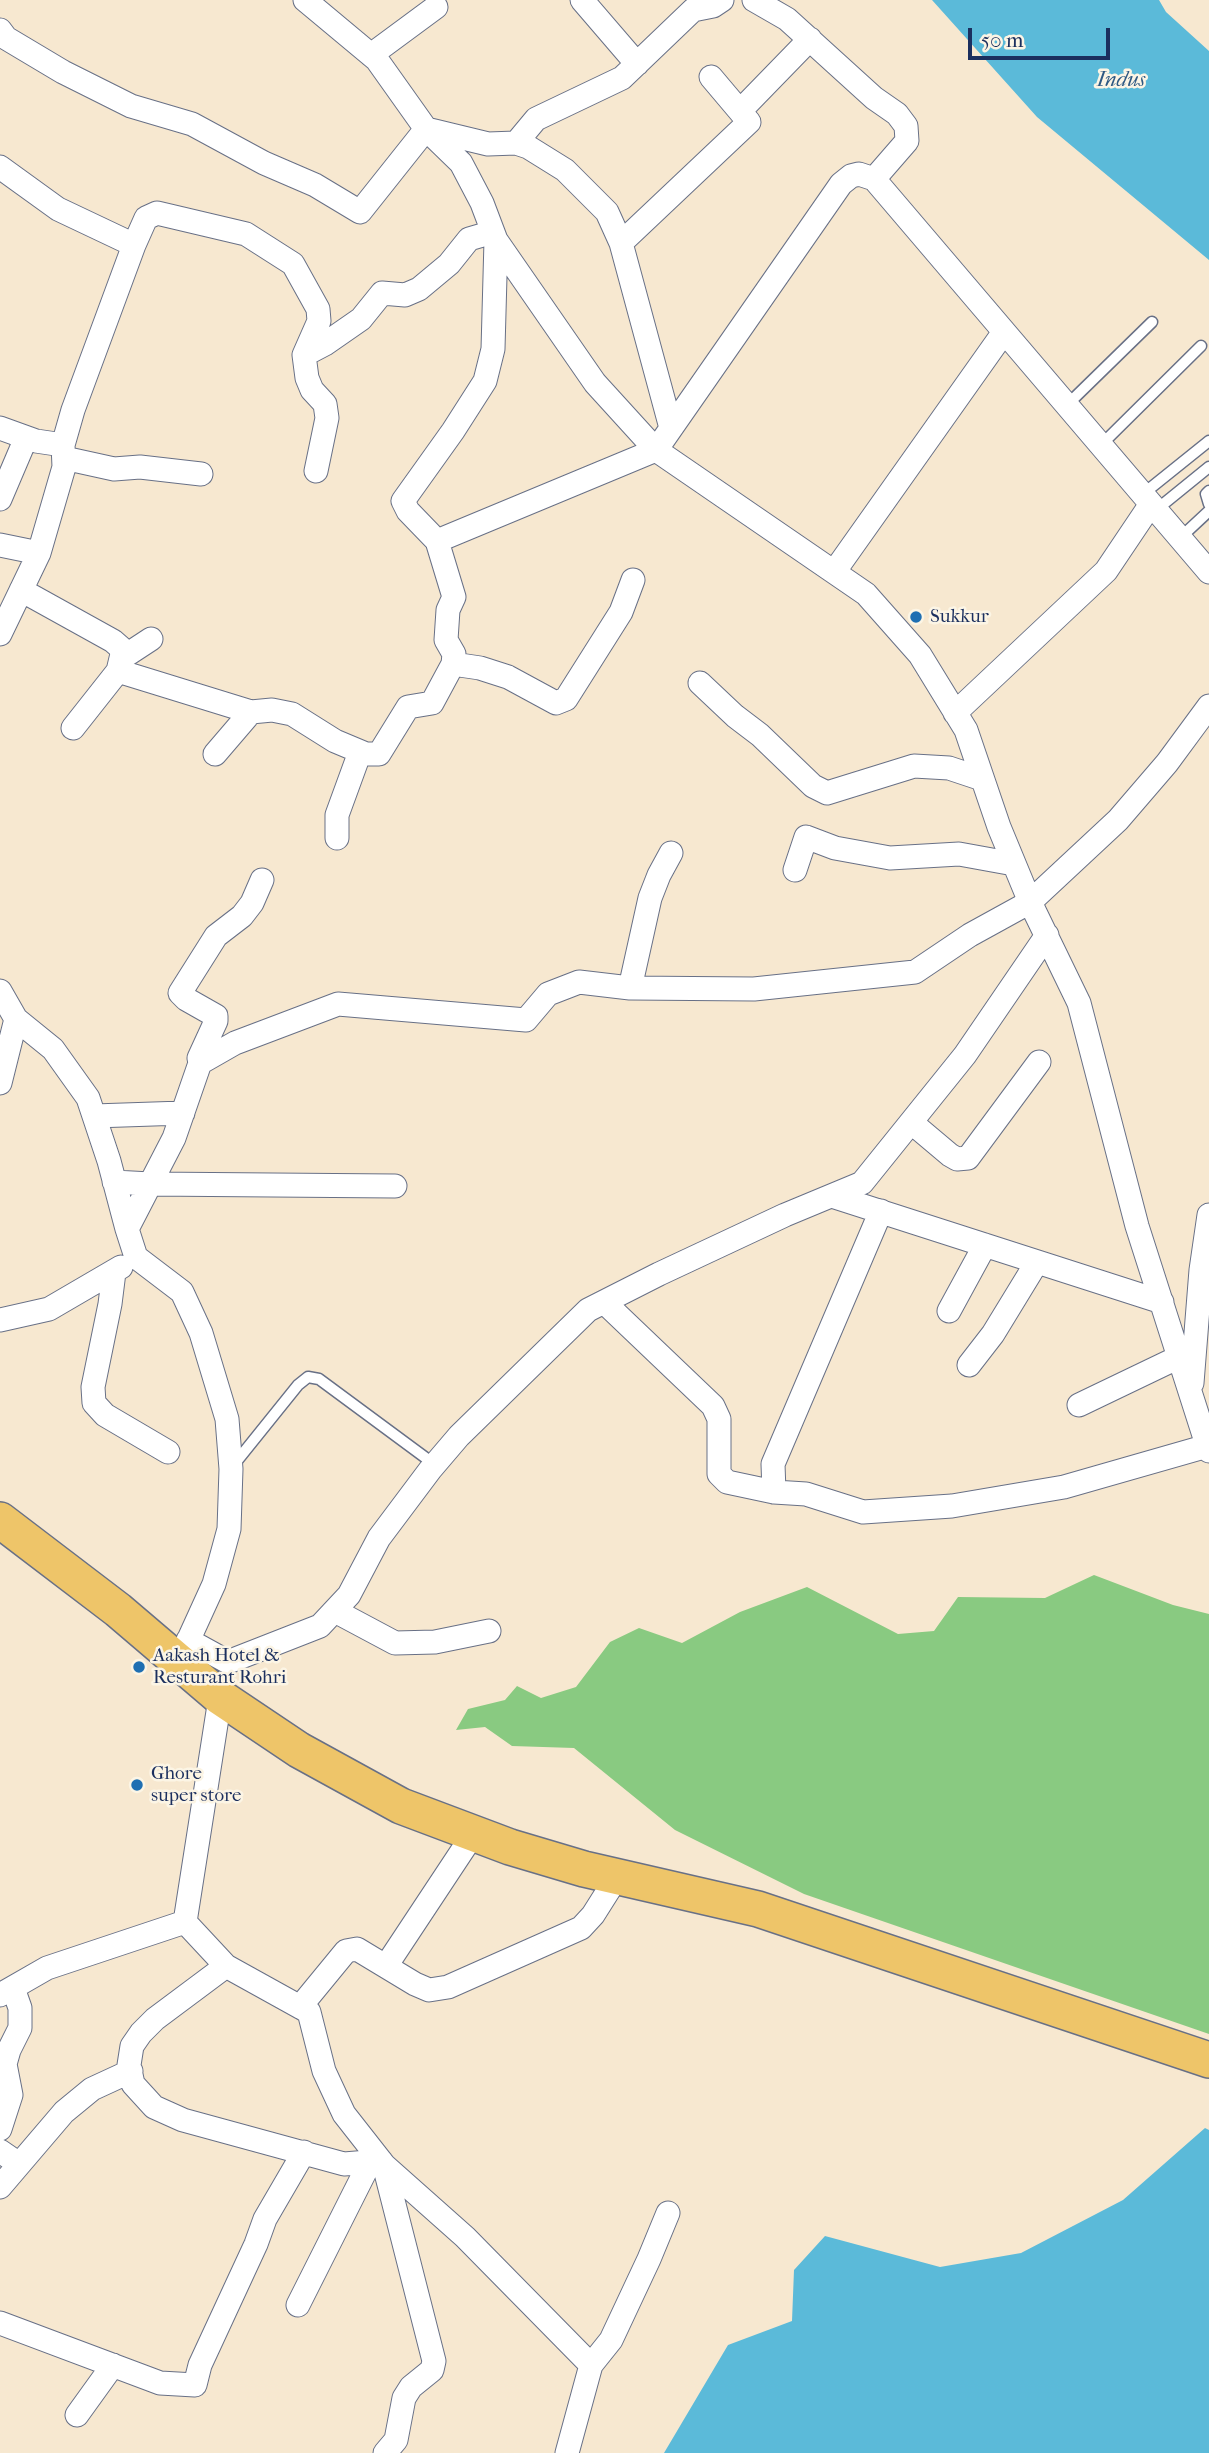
<!DOCTYPE html>
<style>
body{margin:0}
#map{position:relative;width:1209px;height:2453px;overflow:hidden;background:#f7e8d0;font-family:"IM FELL French Canon",serif}
canvas{display:block}
.scale{position:absolute;left:968px;top:28px;width:142px;height:32px;box-sizing:border-box;border:4px solid #1b2f5e;border-top:0;padding-left:9px;font-size:21px;line-height:24px;white-space:nowrap;color:#1b2f5e;-webkit-text-stroke:5px #fcf5e5;paint-order:stroke}
</style>
<div id="map">
<canvas width="1209" height="2453"></canvas>
<div class="scale">50 m</div>
</div>
<script>
const ctx = document.querySelector('canvas').getContext('2d');
ctx.lineJoin = 'round';
function paint(path, color) { ctx.fillStyle = color; ctx.fill(path, 'evenodd'); }
const shape = rows => new Path2D(rows.map(r => 'M' + r).join(''));
function stroke(path, color, width, dash) { ctx.strokeStyle = color; ctx.lineWidth = width; ctx.lineCap = dash ? 'butt' : 'round'; ctx.setLineDash(dash || []); ctx.stroke(path); }
function label(font, color, halo, rows, align = 'center') {
  ctx.font = font + ' "IM FELL French Canon",serif'; ctx.lineWidth = 5; ctx.setLineDash([]); ctx.textBaseline = 'middle'; ctx.strokeStyle = halo; ctx.fillStyle = color; for (const [text, x, y, turn = 0] of rows) {
    ctx.save(); ctx.translate(x, y); ctx.rotate((+turn || 0) * Math.PI / 180); ctx.textAlign = isNaN(turn) ? turn : align; if (halo) ctx.strokeText(text, 0, 0); ctx.fillText(text, 0, 0); ctx.restore();
  }
}
const green = shape([
 [1094,1575,1173,1605,1209,1614,1209,2034,804,1894,675,1830,574,1748,512,1746,485,1727,456,1730,468,1709,505,1700,517,1686,541,1698,576,1687,610,1642,639,1628,682,1643,740,1612,807,1587,898,1634,934,1631,958,1597,1045,1598]
]);
const water = shape([
 [932,0,1159,0,1166,12,1209,51,1209,260,1037,117],
 [1205,2128,1209,2130,1209,2453,664,2453,728,2345,792,2321,794,2270,825,2236,940,2267,1021,2253,1123,2200]
]);
const lane = shape([
 [1067,405,1152,322],
 [1101,445,1201,346],
 [1209,491,1206,494,1209,504],
 [1143,494,1209,441],
 [1156,510,1209,467],
 [1180,538,1209,511],
 [232,1467,298,1385,308,1377,319,1379,434,1464]
]);
const street = shape([
 [305,0,377,60,426,129,461,163,482,203,496,240,595,383,656,450,866,594,920,655,966,730,999,827,1030,902,1079,1003,1137,1226,1209,1451],
 [582,0,637,64],
 [754,0,787,19,874,98,897,114,906,126,907,141,874,179],
 [0,30,6,38,63,72,131,106,192,124,264,163,315,185,360,212,426,129,488,144,516,143,528,147,565,170,607,212,621,243,671,428],
 [371,55,436,7],
 [740,111,810,39],
 [516,143,536,119,622,78,693,10,713,6,722,0],
 [0,167,58,209,134,245,73,410,63,445,64,467,39,553,0,634],
 [621,243,749,122,711,77],
 [134,245,146,218,157,213,246,234,293,264,318,309,319,321,304,355,307,378,312,390,325,404,327,418,316,471],
 [304,355,325,344,361,319,382,293,405,295,419,289,449,264,469,239,493,232],
 [0,428,36,441,63,445],
 [64,458,114,469,140,467,201,474],
 [0,499,26,438],
 [437,541,656,450,841,184,851,176,859,174,874,179,1209,572],
 [0,545,39,553],
 [834,572,1004,332],
 [21,590,113,641,121,648,122,654,118,671],
 [122,658,151,639],
 [453,664,480,668,508,677,556,703,566,699,621,612,633,580],
 [700,683,735,716,760,735,813,786,827,793,914,766,949,768,982,779],
 [955,713,1106,571,1151,504],
 [73,728,118,671,251,712,272,710,292,714,335,741,366,754,379,754,408,707,432,703,453,664,454,654,446,640,448,610,454,597,437,541,408,511,403,501,453,431,485,381,493,349,496,240],
 [215,754,251,712],
 [337,838,337,815,360,752],
 [795,870,806,837,835,848,890,858,959,854,1014,864],
 [630,988,650,898,659,875,671,853],
 [0,991,16,1019,53,1049,88,1098,109,1161,127,1229,136,1257,182,1292,201,1333,227,1419,231,1469,229,1529,214,1584,183,1652],
 [200,1063,199,1058,216,1021,216,1016,186,999,180,993,216,936,242,916,252,903,262,880],
 [0,1083,16,1019],
 [94,1116,183,1113],
 [912,1123,950,1155,957,1159,968,1158,1039,1062],
 [114,1182,150,1184,395,1186],
 [832,1196,1162,1302],
 [127,1229,174,1138,200,1063,235,1043,338,1004,526,1020,548,994,579,982,630,988,754,989,915,972,970,935,1030,902,1118,820,1167,763,1209,706],
 [114,1272,110,1304,93,1387,94,1403,105,1415,168,1452],
 [604,1302,713,1406,719,1419,719,1474,727,1482,774,1492,806,1494,863,1512,952,1506,1064,1487,1207,1446],
 [949,1311,985,1245],
 [0,1320,49,1309,121,1267],
 [969,1365,993,1334,1037,1262],
 [1192,1383,1201,1270,1209,1215],
 [1079,1405,1179,1357],
 [774,1492,773,1464,881,1211],
 [335,1611,395,1643,435,1642,489,1631],
 [188,1640,228,1662,320,1626,349,1595,379,1538,430,1470,459,1436,588,1310,659,1274,785,1215,862,1183,965,1055,1047,935],
 [185,1922,226,1966,309,2012,324,2071,344,2114,384,2165,465,2237,591,2365],
 [226,1966,155,2019,141,2033,132,2046,129,2065,133,2084,154,2107,183,2120,344,2164,381,2161],
 [386,1966,474,1833],
 [0,1995,47,1968,185,1922,222,1686],
 [300,2007,346,1951,357,1949,415,1984,429,1990,448,1987,581,1928,593,1915,617,1877],
 [0,2129,11,2095,5,2064,9,2050,20,2028,20,2008,13,1988],
 [0,2151,19,2164],
 [384,2165,434,2361,432,2370,411,2387,404,2398,396,2440,385,2453],
 [0,2187,64,2112,92,2089,131,2071],
 [298,2305,370,2162],
 [0,2323,160,2383,195,2385,200,2365,256,2244,265,2219,304,2152],
 [77,2415,113,2365],
 [567,2453,591,2365,611,2340,649,2259,668,2213]
]);
const primary = shape([
 [0,1520,118,1610,220,1697,299,1750,401,1806,510,1847,584,1869,758,1909,1209,2060]
]);
const markers = [
 [916,617,7,"#1f6fb2"],
 [139,1667,7,"#1f6fb2"],
 [137,1785,7,"#1f6fb2"]
];
const poiNames = [
 ["Sukkur",930,617],
 ["Aakash Hotel &",153,1656],
 ["Resturant Rohri",153,1678],
 ["Ghore",151,1774],
 ["super store",151,1796]
];
const waterNames = [
 ["Indus",1121,81]
];
paint(green, '#89ca81');
paint(water, '#5bbad9');
stroke(lane, '#687086', 13);
stroke(street, '#687086', 25);
stroke(primary, '#687086', 38);
stroke(lane, '#fff', 10);
stroke(street, '#fff', 23);
stroke(primary, '#eec569', 35);
for (const [x, y, r, color] of markers) { const dot = new Path2D(); dot.arc(x, y, r, 0, 2 * Math.PI); ctx.fillStyle = color; ctx.fill(dot); stroke(dot, '#fcf5e5', 2.5); }
label('19px', '#1b2f5e', '#fcf5e5', poiNames, 'left');
label('italic 21px', '#2e5983', '#fcf5e5', waterNames);
</script>
